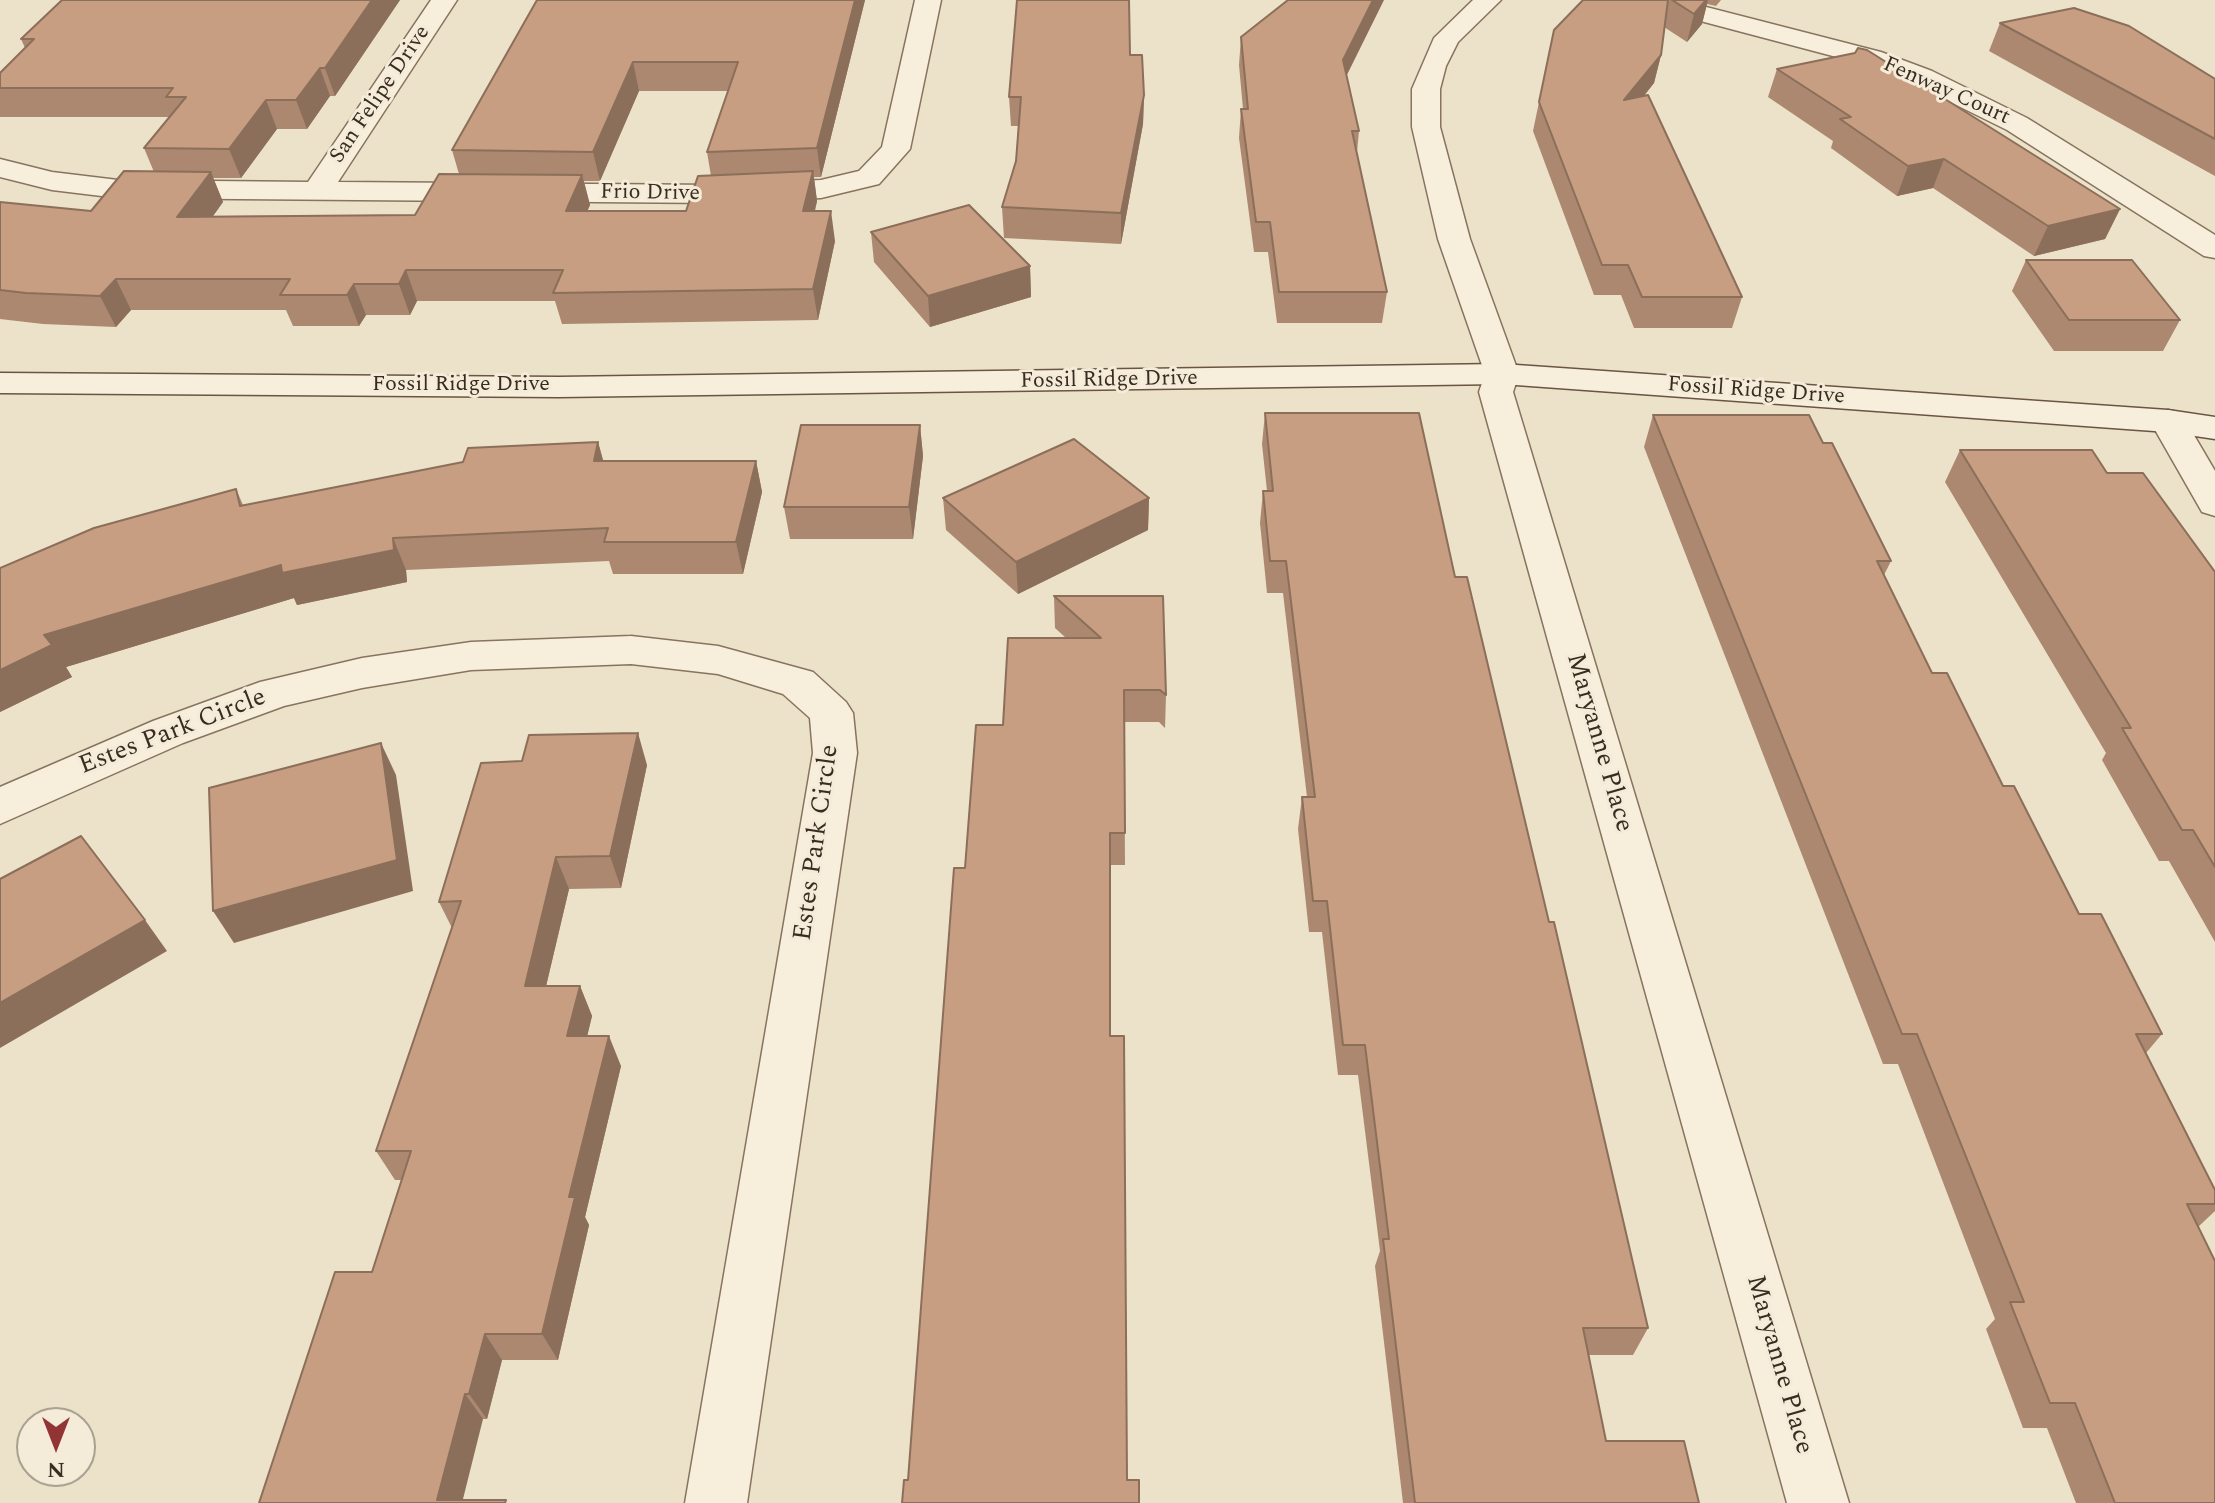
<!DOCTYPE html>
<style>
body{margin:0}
#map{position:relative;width:2215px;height:1503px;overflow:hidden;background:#ece1c9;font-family:Spectral,serif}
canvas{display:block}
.north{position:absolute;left:16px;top:1407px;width:80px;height:80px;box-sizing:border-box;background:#f4ebd8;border:2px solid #a99f8f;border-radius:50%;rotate:180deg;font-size:22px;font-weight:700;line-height:32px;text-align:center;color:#382c21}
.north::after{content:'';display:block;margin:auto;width:28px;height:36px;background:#923334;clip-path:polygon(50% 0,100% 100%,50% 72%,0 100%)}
</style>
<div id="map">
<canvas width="2215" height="1503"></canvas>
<div class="north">N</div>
</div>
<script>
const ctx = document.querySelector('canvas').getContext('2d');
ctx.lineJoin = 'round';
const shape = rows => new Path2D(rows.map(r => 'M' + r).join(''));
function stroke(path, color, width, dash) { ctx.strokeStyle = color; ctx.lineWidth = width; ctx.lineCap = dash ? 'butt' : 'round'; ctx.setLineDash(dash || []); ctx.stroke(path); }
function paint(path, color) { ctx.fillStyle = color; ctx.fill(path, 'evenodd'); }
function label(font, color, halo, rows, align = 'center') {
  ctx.font = font + ' Spectral,serif'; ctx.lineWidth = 6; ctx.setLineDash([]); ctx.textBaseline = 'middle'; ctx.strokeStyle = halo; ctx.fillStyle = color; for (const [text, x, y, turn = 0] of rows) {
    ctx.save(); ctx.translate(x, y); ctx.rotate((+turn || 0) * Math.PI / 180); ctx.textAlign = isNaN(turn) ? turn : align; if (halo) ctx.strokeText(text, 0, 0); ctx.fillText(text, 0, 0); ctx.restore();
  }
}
const street = shape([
 [431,0,457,0,338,182,717,185,821,180,859,171,882,147,915,0,941,0,910,149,879,184,821,198,717,203,118,198,52,190,0,177,0,159,52,172,118,180,308,182,431,0],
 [1473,0,1501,0,1458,42,1446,66,1440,89,1440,127,1470,239,1519,374,1513,392,1849,1503,1787,1503,1479,392,1485,374,1438,239,1412,127,1412,89,1434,38,1473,0],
 [1636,0,1679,0,1881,52,1932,71,2027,118,2215,235,2215,258,2204,256,2007,130,1912,83,1863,64,1640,5,1636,0],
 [2168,410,2181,413,2215,471,2215,516,2202,512,2150,421,2155,413,2168,410],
 [631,636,718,646,813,672,846,702,853,713,857,753,747,1503,685,1503,813,753,810,718,783,694,718,674,631,664,471,670,362,688,284,706,183,743,0,824,0,787,153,721,260,682,362,658,471,642,631,636]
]);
const secondary = shape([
 [1502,364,2168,410,2215,417,2215,439,2168,432,1502,384,559,397,0,393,0,373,559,377,1502,364]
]);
const wall = shape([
 [400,0,335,96,330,96,307,129,277,129,241,178,213,178,223,202,213,216,415,215,459,174,452,150,537,0,865,0,821,177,814,177,817,201,815,211,835,241,818,320,562,324,555,301,417,301,410,315,366,315,359,326,293,326,286,310,131,310,116,327,43,324,0,319,0,202,91,211,154,172,144,148,170,117,0,117,0,73,25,48,21,39],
 [639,91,728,91,707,152,711,176,686,211,587,211,590,205,584,181,600,181],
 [1583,0,1721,0,1716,6,1707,4,1702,24,1687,42,1664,27,1661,55,1654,83,1644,96,1742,297,1732,328,1634,328,1621,295,1594,295,1533,131,1554,30],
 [2000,23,2215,79,2215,176,1989,51],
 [1241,37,1347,76,1359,131,1357,152,1387,292,1382,323,1277,323,1268,252,1254,252,1239,138,1241,109,1243,109,1239,65],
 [1130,55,1144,95,1143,124,1121,244,1004,238,1002,207,1016,161,1018,126,1011,126,1009,97],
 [1777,69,2120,209,2105,239,2034,256,1933,188,1897,196,1831,148,1833,141,1768,97],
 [871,232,1030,266,1031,297,930,327,874,262],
 [2026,260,2180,320,2163,351,2054,351,2012,291],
 [1265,413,1455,577,1549,922,1648,1328,1633,1355,1589,1355,1606,1441,1699,1503,1403,1503,1375,1266,1380,1251,1358,1075,1338,1075,1322,932,1309,932,1298,829,1302,797,1307,797,1283,593,1267,593,1260,523,1263,491,1267,491,1262,444],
 [1653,415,1823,443,1891,561,1884,575,1932,673,2003,786,2079,914,2162,1034,2146,1053,2215,1190,2215,1211,2198,1227,2215,1503,2076,1503,2047,1428,2023,1428,1986,1329,1995,1319,1898,1064,1883,1064,1644,447],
 [920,425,923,456,913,539,790,539,784,507],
 [598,442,603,461,756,461,762,492,743,574,613,574,609,561,406,570,407,582,297,605,294,598,66,667,72,677,0,712,0,568,236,489,243,505],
 [1960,450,2107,473,2215,572,2215,942,2169,861,2159,861,2102,760,2106,753,1945,482],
 [943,498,1149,498,1148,530,1018,594,946,530],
 [1054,596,1166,695,1165,728,1159,722,1124,722,1125,865,1110,865,908,1480,965,868,1066,638,1055,628],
 [522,761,647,765,621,888,569,889,546,986,580,986,592,1016,587,1036,621,1066,585,1217,589,1225,558,1360,502,1360,487,1419,483,1419,259,1503,372,1272,402,1180,395,1180,376,1151,452,928,439,902]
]);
const shadedWall = shape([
 [372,0,400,0,335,96,325,68],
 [855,0,865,0,821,177,817,148],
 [1373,0,1384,0,1340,89,1343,60],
 [1706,0,1708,0,1702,24,1687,42,1694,14],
 [1661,55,1654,83,1617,129,1624,100],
 [633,62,639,91,600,181,593,152],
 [320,68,330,96,307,129,296,100],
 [1144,95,1143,124,1121,244,1121,213],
 [266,100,277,129,241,178,229,149],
 [1944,159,1933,188,1897,196,1908,166],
 [813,171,817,201,807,241,803,211],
 [211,172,223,202,191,247,177,217],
 [582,175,590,205,574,242,566,211],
 [2120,209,2105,239,2034,256,2048,226],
 [831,211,835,241,818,320,813,289],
 [1030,266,1031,297,930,327,928,296],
 [406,270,417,301,410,315,399,284],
 [116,279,131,310,116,327,100,296],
 [354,284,366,315,359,326,347,295],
 [920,425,923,456,913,539,909,507],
 [598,442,607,474,594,461],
 [756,461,762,492,743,574,736,542],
 [1149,498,1148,530,1018,594,1016,562],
 [393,538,406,570,407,582,297,605,294,598,66,667,72,677,0,712,0,670,44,635,281,565],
 [638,733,647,765,621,888,610,856],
 [381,743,396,775,413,891,234,943,213,911],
 [556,857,569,889,539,1016,525,986],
 [145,920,167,951,0,1048,0,1003],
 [580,986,592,1016,580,1066,567,1036],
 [609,1036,621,1066,585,1217,589,1225,558,1360,542,1334,569,1197],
 [485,1334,502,1360,487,1419,469,1394],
 [465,1394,483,1419,462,1503,437,1500]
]);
const building = shape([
 [62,0,372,0,325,68,320,68,296,100,266,100,229,149,144,148,186,97,166,97,173,88,0,88,0,73,34,39,21,39,62,0],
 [537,0,855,0,817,148,707,152,738,62,633,62,593,152,452,150,537,0],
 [1017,0,1129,0,1130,55,1142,55,1144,95,1121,213,1002,207,1016,161,1021,97,1009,97,1017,0],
 [1288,0,1373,0,1343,60,1359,131,1352,131,1387,292,1279,292,1270,222,1256,222,1241,109,1248,109,1241,37,1288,0],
 [1583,0,1668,0,1661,55,1624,100,1648,95,1742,297,1642,297,1628,265,1602,265,1539,102,1554,30,1583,0],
 [1672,0,1706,0,1694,14,1672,0],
 [2074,8,2129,26,2215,79,2215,139,2000,23,2074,8],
 [1858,48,1867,50,2120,209,2048,226,1944,159,1908,166,1840,119,1851,117,1777,69,1855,53,1858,48],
 [124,171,211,172,177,217,415,215,439,174,582,175,566,211,686,211,698,176,813,171,803,211,831,211,813,289,553,293,563,270,406,270,399,284,354,284,347,295,280,295,290,279,116,279,100,296,26,293,0,290,0,202,91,211,124,171],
 [969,205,1030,266,928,296,871,232,969,205],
 [2026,260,2132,260,2180,320,2069,320,2026,260],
 [1265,413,1419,413,1455,577,1467,577,1549,922,1554,922,1648,1328,1583,1328,1606,1441,1684,1441,1699,1503,1415,1503,1383,1239,1389,1239,1365,1045,1343,1045,1327,901,1313,901,1302,797,1315,797,1286,561,1270,561,1263,491,1273,491,1265,413],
 [1653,415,1809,415,1823,443,1832,443,1891,561,1877,561,1932,673,1947,673,2003,786,2014,786,2079,914,2101,914,2162,1034,2136,1034,2215,1190,2215,1204,2187,1204,2215,1261,2215,1503,2115,1503,2075,1403,2050,1403,2010,1302,2024,1302,1917,1034,1902,1034,1653,415],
 [801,425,920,425,909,507,784,507,801,425],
 [1074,439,1149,498,1016,562,943,498,1074,439],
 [598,442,594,461,756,461,736,542,604,542,608,528,393,538,394,550,282,573,281,565,44,635,52,645,0,670,0,568,94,528,236,489,240,506,463,462,468,448,598,442],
 [1960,450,2092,450,2107,473,2143,473,2215,572,2215,867,2193,830,2182,830,2122,728,2131,728,1960,450],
 [1054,596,1163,596,1166,695,1160,690,1124,690,1125,833,1110,833,1110,1036,1124,1036,1127,1480,1139,1480,1139,1503,902,1503,904,1480,908,1480,954,868,965,868,976,725,1003,725,1008,638,1101,638,1054,596],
 [638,733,610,856,556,857,525,986,580,986,567,1036,609,1036,569,1197,575,1197,542,1334,485,1334,469,1394,465,1394,437,1500,506,1500,505,1503,259,1503,335,1272,372,1272,411,1151,376,1151,461,901,439,902,481,763,522,761,529,735,638,733],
 [381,743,397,860,213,911,209,788,381,743],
 [81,836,145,920,0,1003,0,879,81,836]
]);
const farStreetnames = [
 ["Fenway Court",1946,92,24],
 ["San Felipe Drive",381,95,-56],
 ["Frio Drive",650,194,1],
 ["Fossil Ridge Drive",1109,381,-1],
 ["Fossil Ridge Drive",461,386],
 ["Fossil Ridge Drive",1756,392,4]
];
const streetNames = [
 ["Estes Park Circle",173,733,-21],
 ["Maryanne Place",1598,743,74],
 ["Estes Park Circle",818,843,-82],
 ["Maryanne Place",1778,1365,74]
];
stroke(street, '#87745f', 3);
stroke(secondary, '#695542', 3);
paint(street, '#f7efdc');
paint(secondary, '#f7efdc');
paint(wall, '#ab886f');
paint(shadedWall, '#8b6f5a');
paint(building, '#c79e81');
stroke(building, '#8b6f5a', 2);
label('22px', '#382c21', '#f4ebd8', farStreetnames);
label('26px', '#382c21', '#f4ebd8', streetNames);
</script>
